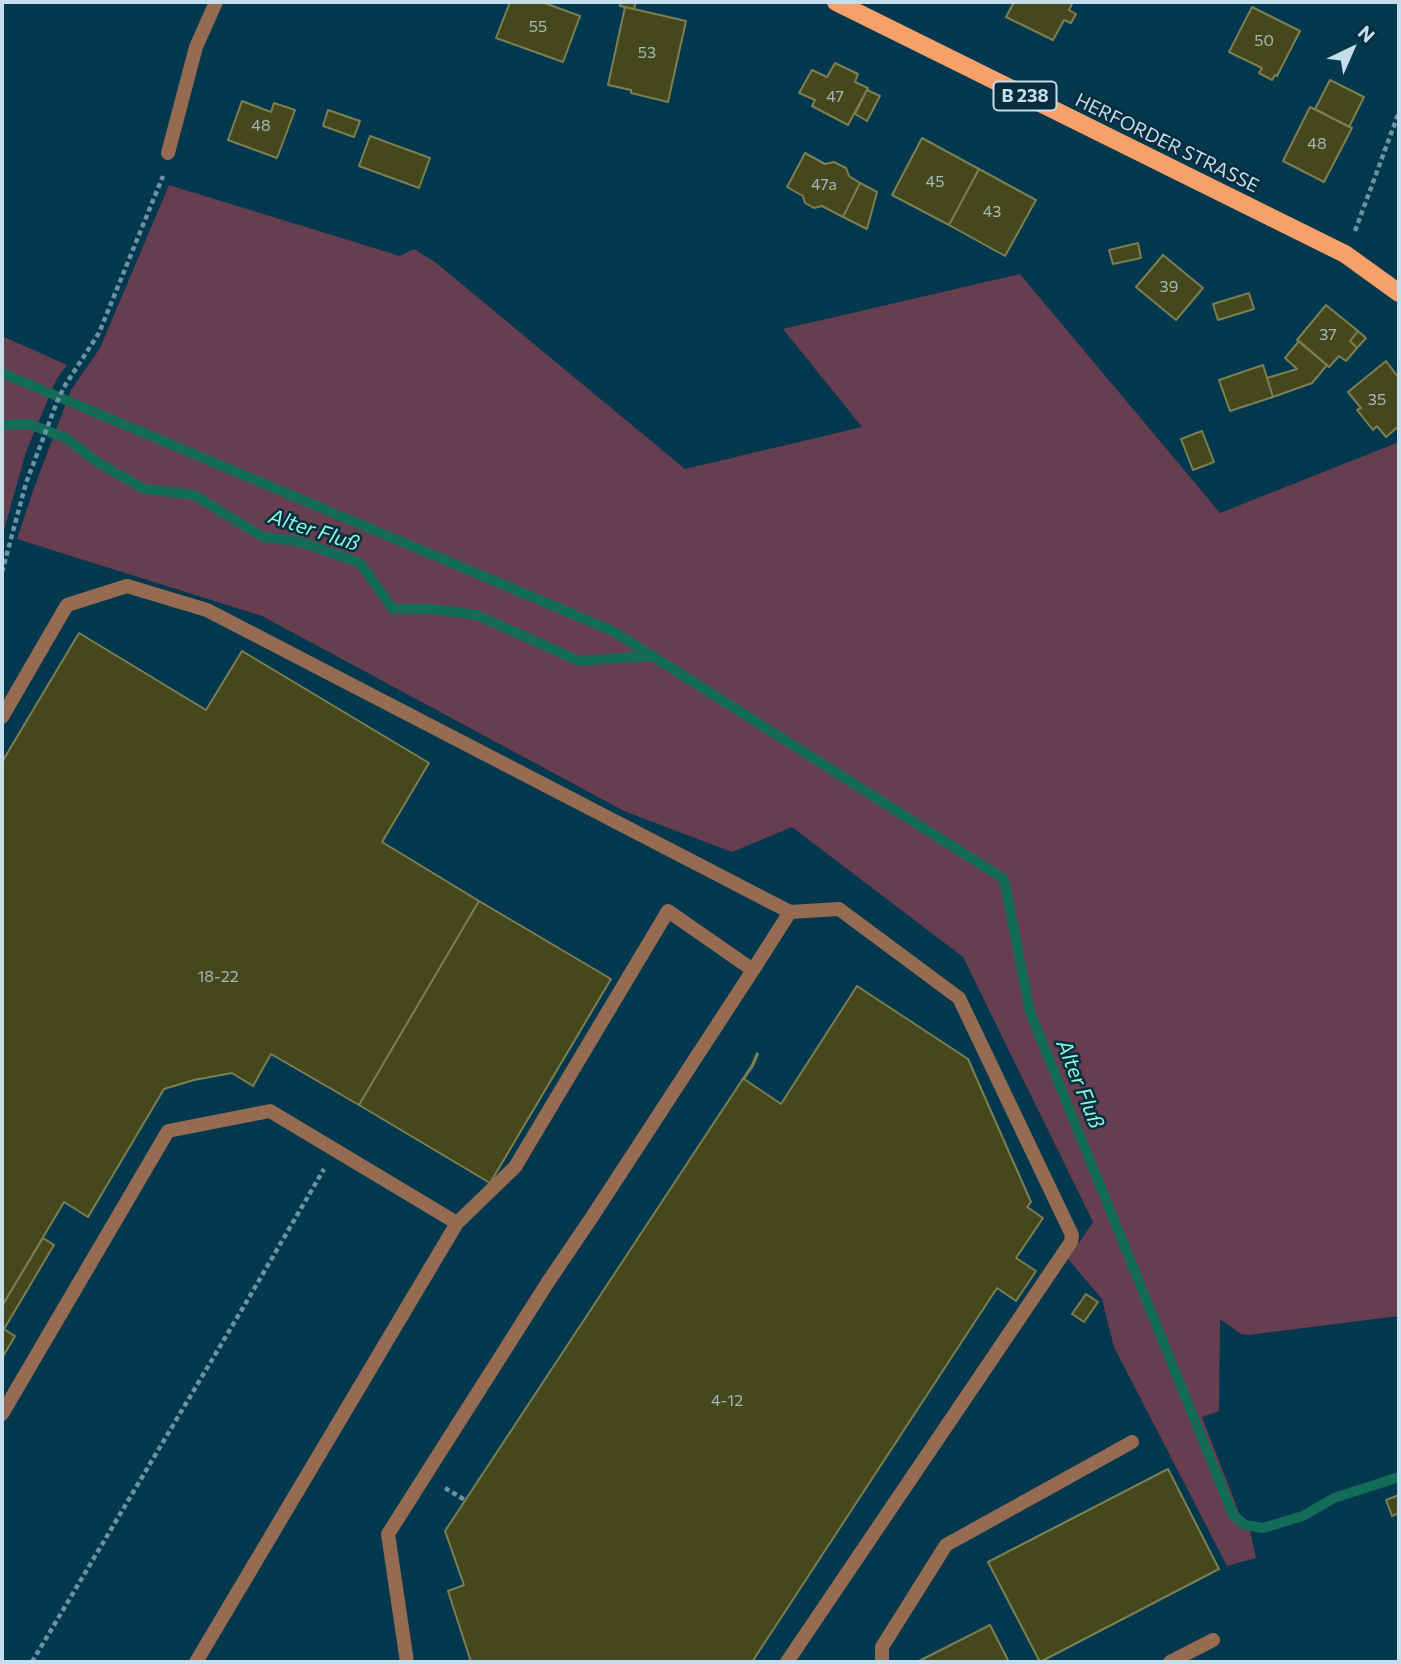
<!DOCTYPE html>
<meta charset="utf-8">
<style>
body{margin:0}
#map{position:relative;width:1401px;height:1664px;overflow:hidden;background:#03384e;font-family:Commissioner,sans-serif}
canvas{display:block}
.frame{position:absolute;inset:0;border:4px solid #c6deec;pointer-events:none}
.north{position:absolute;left:1317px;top:14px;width:70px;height:70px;-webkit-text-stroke:5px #072d3e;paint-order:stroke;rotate:44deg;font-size:19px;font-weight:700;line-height:28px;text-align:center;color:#c6deec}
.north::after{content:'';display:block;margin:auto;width:24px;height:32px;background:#c6deec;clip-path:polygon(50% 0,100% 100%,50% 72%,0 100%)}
</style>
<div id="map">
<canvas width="1401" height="1664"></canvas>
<div class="frame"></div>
<div class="north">N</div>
</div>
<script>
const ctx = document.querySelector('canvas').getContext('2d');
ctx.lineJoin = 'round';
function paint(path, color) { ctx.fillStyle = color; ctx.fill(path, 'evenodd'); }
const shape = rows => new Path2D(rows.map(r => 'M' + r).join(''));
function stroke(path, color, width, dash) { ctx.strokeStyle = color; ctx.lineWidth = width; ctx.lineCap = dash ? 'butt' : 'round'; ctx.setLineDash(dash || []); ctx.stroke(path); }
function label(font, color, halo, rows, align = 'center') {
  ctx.font = font + ' Commissioner,sans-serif'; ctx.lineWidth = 5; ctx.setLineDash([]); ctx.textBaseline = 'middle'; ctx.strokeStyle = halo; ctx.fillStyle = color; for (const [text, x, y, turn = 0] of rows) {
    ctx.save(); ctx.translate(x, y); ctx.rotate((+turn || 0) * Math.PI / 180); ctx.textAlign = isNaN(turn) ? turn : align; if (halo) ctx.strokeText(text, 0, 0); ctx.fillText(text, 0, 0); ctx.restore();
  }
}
const green = shape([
 [169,185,400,256,414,249,435,262,685,469,862,427,783,329,1020,274,1220,513,1399,442,1399,1316,1248,1335,1241,1334,1220,1319,1219,1411,1202,1417,1239,1513,1248,1522,1256,1558,1227,1566,1114,1347,1102,1299,1068,1259,1093,1222,963,957,792,827,732,852,624,811,262,616,17,539,34,488,71,390,100,348],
 [2,336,67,365,56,380,26,452,2,537]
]);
const stream = shape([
 [2,373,613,631,1004,879,1030,1012,1233,1515,1245,1525,1263,1528,1303,1516,1334,1498,1399,1477],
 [2,425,29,424,66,438,94,460,144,489,194,495,263,537,298,541,360,563,393,609,431,609,477,615,579,661,652,656]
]);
const building = shape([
 [510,2,542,2,580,16,563,62,496,38,510,2],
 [620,2,636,2,634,9,620,6,620,2],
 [1014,2,1073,2,1069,10,1076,14,1071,23,1064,20,1053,40,1006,17,1014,2],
 [625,7,686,21,668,102,631,93,631,90,608,85,625,7],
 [1252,7,1300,31,1277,76,1275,75,1272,80,1259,73,1262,68,1229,52,1252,7],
 [835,63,858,74,855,82,868,88,848,125,812,106,815,100,799,93,812,70,827,77,835,63],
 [1330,80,1364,97,1349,127,1315,109,1330,80],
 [867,90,880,96,867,121,855,114,867,90],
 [242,101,271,112,274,103,295,110,277,158,228,140,242,101],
 [1310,107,1352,128,1324,182,1283,161,1310,107],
 [328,110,360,121,354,137,323,126,328,110],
 [370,136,430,158,419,188,359,166,370,136],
 [922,138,979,169,949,225,892,195,922,138],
 [805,153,825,164,834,162,846,168,849,176,860,183,843,217,822,206,814,208,805,203,803,196,787,187,805,153],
 [979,169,1036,200,1005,256,949,225,979,169],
 [860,183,877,192,867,229,843,217,860,183],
 [1138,243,1141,258,1113,264,1109,250,1138,243],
 [1163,255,1203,288,1176,320,1136,287,1163,255],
 [1249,293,1254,309,1218,320,1213,304,1249,293],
 [1326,305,1358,331,1350,341,1357,348,1346,361,1339,356,1329,367,1297,340,1326,305],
 [1358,331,1366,338,1357,348,1350,341,1358,331],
 [1299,341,1327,365,1312,383,1273,397,1267,378,1297,369,1285,358,1299,341],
 [1386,361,1398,377,1399,376,1399,426,1386,437,1377,426,1373,430,1357,410,1361,408,1348,392,1386,361],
 [1263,365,1273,397,1230,411,1219,380,1263,365],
 [1202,431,1214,462,1193,470,1181,439,1202,431],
 [79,633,206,710,242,651,429,763,382,842,479,901,359,1105,271,1054,253,1086,232,1073,194,1080,164,1089,88,1217,64,1202,2,1306,2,762,79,633],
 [479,901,611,979,490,1183,359,1105,479,901],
 [857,986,968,1059,1031,1202,1027,1207,1043,1218,1016,1258,1036,1271,1016,1301,997,1288,752,1662,471,1662,448,1591,464,1585,445,1531,752,1065,757,1053,758,1054,753,1066,744,1079,781,1104,857,986],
 [43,1238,54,1245,4,1329,2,1328,2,1306,43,1238],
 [1086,1294,1098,1302,1084,1322,1072,1314,1086,1294],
 [2,1328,15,1336,2,1358,2,1328],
 [1168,1469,1219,1569,1040,1662,988,1562,1168,1469],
 [1399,1495,1399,1513,1392,1516,1386,1500,1399,1495],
 [990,1625,1009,1662,917,1662,990,1625]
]);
const path = shape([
 [1355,231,1399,112],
 [2,572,26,483,57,402,64,387,99,333,163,176],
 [445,1488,465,1500],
 [32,1662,247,1301,324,1169]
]);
const service = shape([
 [2,717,67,605,127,586,207,610,790,912],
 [753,970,790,912,839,909,959,998,1072,1235,1071,1242,787,1662],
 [2,1414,168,1131,270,1111,457,1223],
 [196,1662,457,1223,515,1167,668,911,753,970,592,1217,548,1282,388,1534,407,1662],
 [882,1662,882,1647,946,1545,1132,1442],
 [1170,1662,1213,1640]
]);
const minor = shape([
 [168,153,196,47,216,2]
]);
const primary = shape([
 [836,2,1345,254,1399,293]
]);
const numberNames = [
 ["55",538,27],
 ["50",1264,41],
 ["53",647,53],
 ["47",835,97],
 ["48",261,126],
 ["48",1317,144],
 ["45",935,182],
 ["47a",824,185],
 ["43",992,212],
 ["39",1169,287],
 ["37",1328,335],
 ["35",1377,400],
 ["18-22",218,977],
 ["4-12",727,1401]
];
const shields = [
 [1025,96,63]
];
const shieldNames = [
 ["B 238",1025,96]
];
const streetNames = [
 ["HERFORDER STRASSE",1167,143,26]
];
const waterNames = [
 ["Alter Fluß",314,530,18],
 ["Alter Fluß",1080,1084,68]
];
paint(green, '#673e50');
stroke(stream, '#136c57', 10);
paint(building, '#45481c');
stroke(building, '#7b7f52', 2);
stroke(path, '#6c92a3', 4.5, [5, 3.5]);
stroke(service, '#956b52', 14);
stroke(minor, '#956b52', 14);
stroke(primary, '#f7a16a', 18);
label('16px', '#a6b8b8', null, numberNames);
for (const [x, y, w] of shields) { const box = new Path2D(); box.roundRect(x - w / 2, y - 14.5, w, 29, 5); ctx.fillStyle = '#072d3e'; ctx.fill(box); stroke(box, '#c6deec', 2); }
label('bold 18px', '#c6deec', null, shieldNames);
label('19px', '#c6deec', '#072d3e', streetNames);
label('italic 21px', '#87fad9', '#072d3e', waterNames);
</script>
